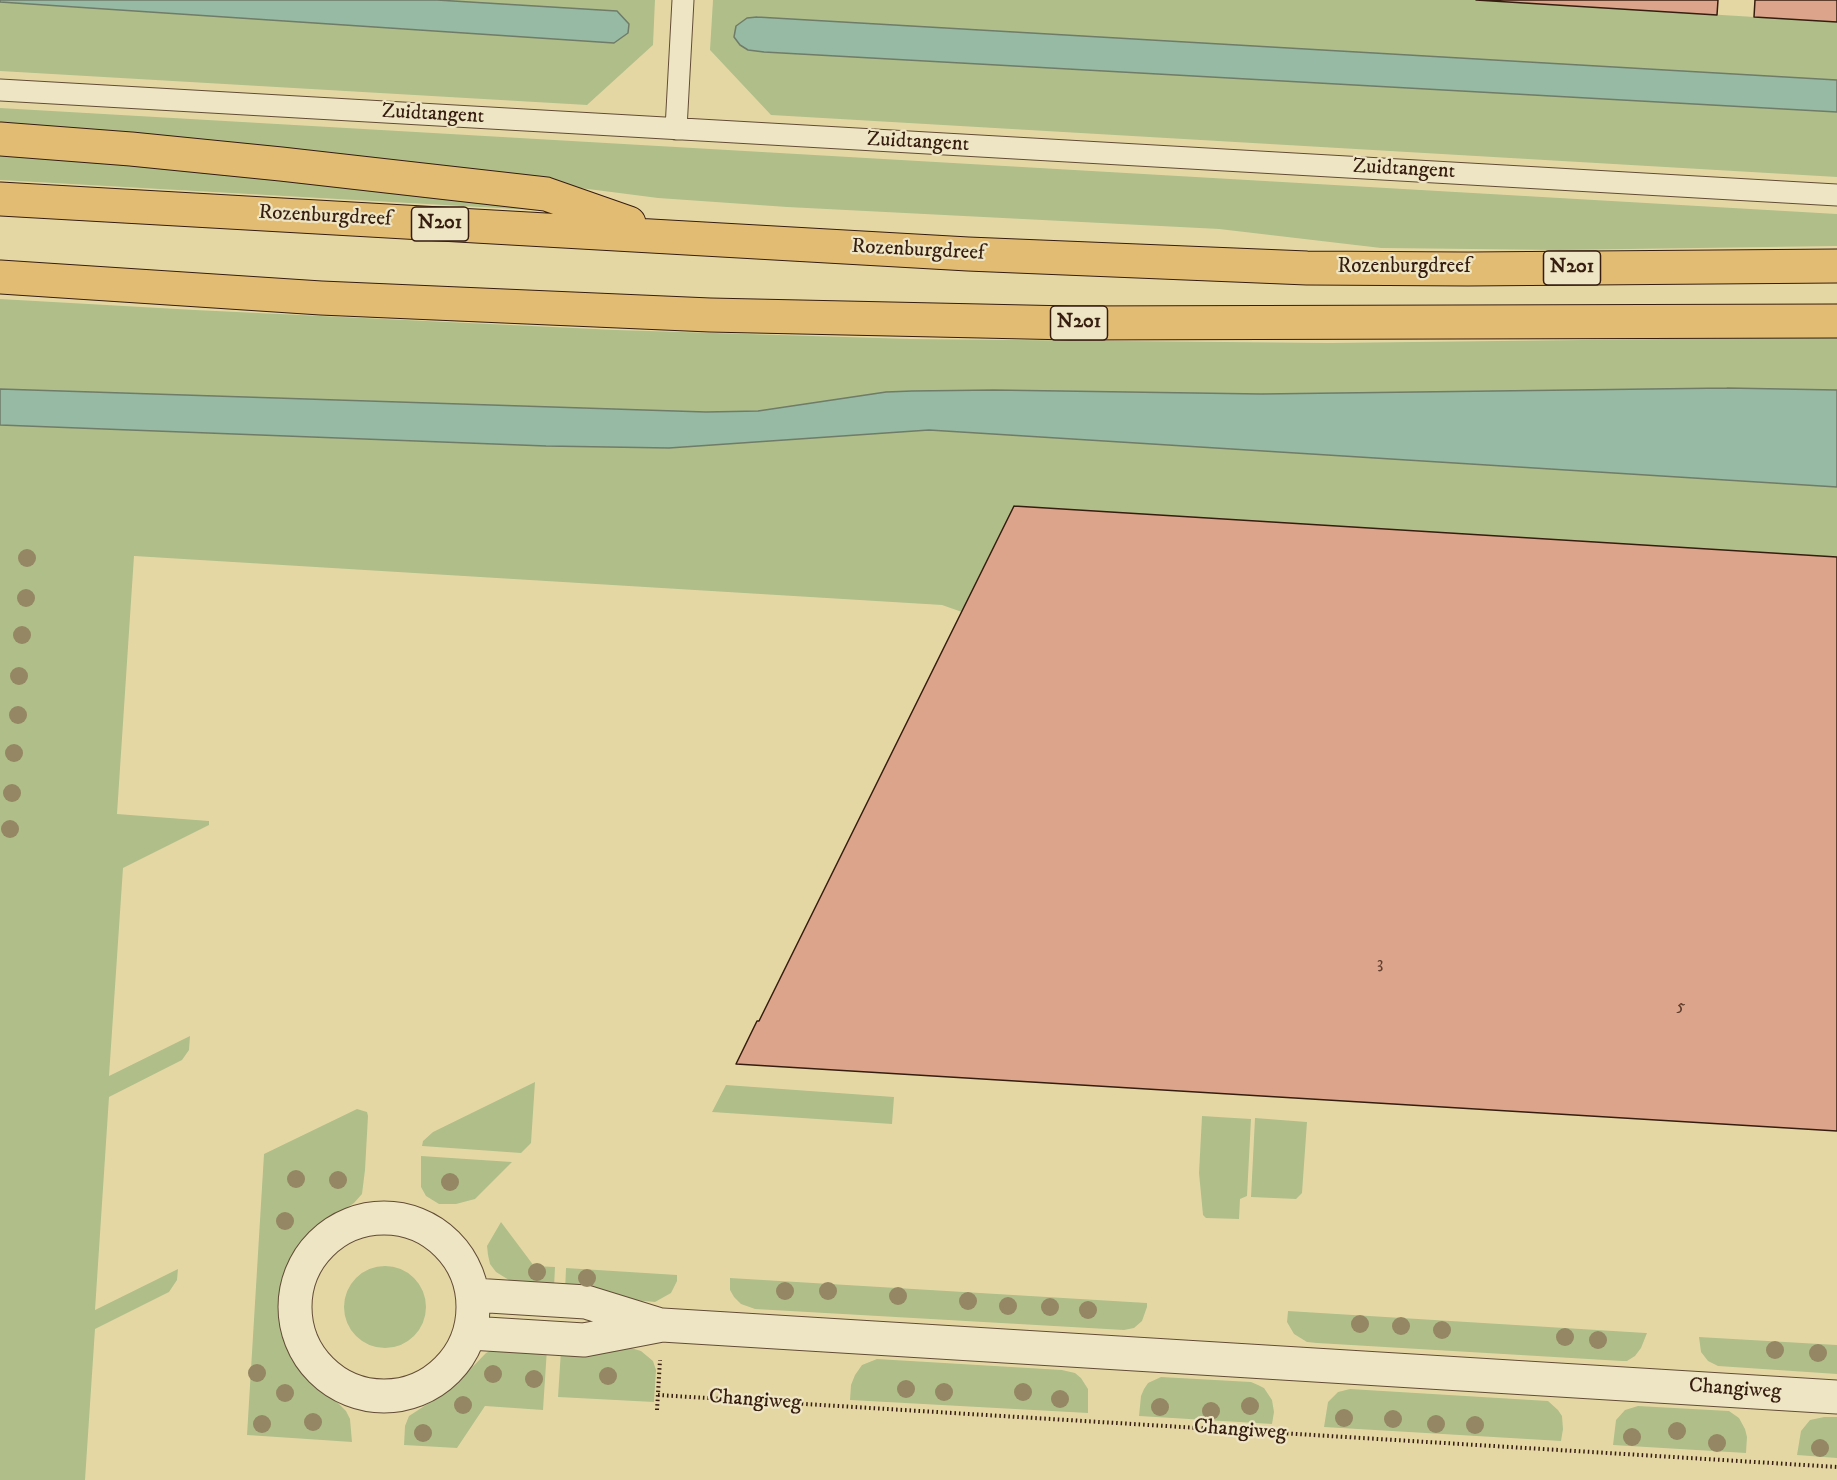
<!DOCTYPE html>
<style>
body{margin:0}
canvas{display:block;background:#e5d7a4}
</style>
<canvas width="1837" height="1480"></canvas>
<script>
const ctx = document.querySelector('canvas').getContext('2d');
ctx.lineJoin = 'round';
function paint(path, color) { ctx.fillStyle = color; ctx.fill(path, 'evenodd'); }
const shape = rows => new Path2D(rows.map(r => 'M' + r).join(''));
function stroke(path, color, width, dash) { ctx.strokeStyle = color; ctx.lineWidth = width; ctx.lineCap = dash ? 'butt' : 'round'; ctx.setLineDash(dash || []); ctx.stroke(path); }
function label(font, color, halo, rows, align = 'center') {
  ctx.font = font + ' "IM FELL DW Pica",serif'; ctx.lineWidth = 4.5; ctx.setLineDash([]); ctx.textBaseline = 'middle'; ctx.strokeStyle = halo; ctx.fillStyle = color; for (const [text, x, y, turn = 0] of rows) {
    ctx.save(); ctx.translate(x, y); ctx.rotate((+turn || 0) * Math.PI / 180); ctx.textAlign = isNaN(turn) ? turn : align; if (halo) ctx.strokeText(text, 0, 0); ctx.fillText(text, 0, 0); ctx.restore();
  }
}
const green = shape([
 [437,0,655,0,653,45,587,105,0,71,0,2,614,43,628,33,629,25,617,11],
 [713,0,1476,0,1837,22,1837,80,757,17,750,17,736,26,734,37,743,47,764,52,1837,112,1837,177,771,115,710,50],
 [0,108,1837,214,1837,246,1559,250,1381,248,1219,229,787,207,658,198,588,189,0,129],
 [0,149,105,157,551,211,0,180],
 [0,299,195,310,616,330,911,339,1329,343,1837,337,1837,390,1727,388,1261,394,994,390,912,391,886,392,758,411,706,412,0,389],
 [0,425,546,446,669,448,929,430,1837,487,1837,557,1014,506,962,612,942,605,134,556,117,814,209,821,209,825,123,868,109,1076,190,1036,189,1050,182,1060,109,1097,95,1310,178,1269,177,1280,169,1292,95,1329,85,1480,0,1480],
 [535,1082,531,1143,521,1153,422,1146,423,1141,433,1132],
 [726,1085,894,1097,892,1124,712,1112],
 [357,1109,367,1112,368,1116,365,1170,362,1194,354,1203,320,1226,299,1249,289,1266,283,1291,281,1305,284,1334,295,1359,315,1386,335,1400,346,1411,350,1419,352,1442,247,1435,264,1154],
 [1202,1116,1251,1119,1247,1196,1240,1199,1239,1219,1206,1218,1203,1215,1199,1173],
 [1255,1118,1307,1122,1302,1193,1296,1199,1251,1197],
 [421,1156,512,1162,475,1199,456,1204,439,1204,426,1196,421,1187],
 [501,1222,534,1266,555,1267,554,1288,509,1280,496,1272,490,1264,488,1255,487,1246],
 '344 1307a41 41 0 1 1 82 0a41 41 0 1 1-82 0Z',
 [566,1268,677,1275,677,1281,671,1293,655,1302,611,1298,565,1291],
 [730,1278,1147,1303,1147,1307,1142,1321,1134,1328,1124,1330,755,1309,741,1304,734,1297,730,1290],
 [1288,1311,1646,1333,1647,1333,1641,1348,1635,1356,1627,1361,1622,1361,1317,1343,1307,1342,1294,1334,1287,1322],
 [1699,1337,1837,1345,1837,1374,1718,1366,1708,1361,1701,1352],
 [631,1348,641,1351,653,1361,656,1370,654,1402,558,1397,561,1350],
 [547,1349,543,1410,485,1406,457,1448,404,1445,405,1426,409,1416,452,1388,486,1353,492,1350],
 [877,1359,1062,1370,1075,1373,1081,1378,1088,1389,1088,1413,850,1400,851,1385,855,1375,862,1365],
 [1161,1377,1251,1382,1258,1385,1264,1388,1272,1400,1274,1412,1272,1424,1139,1416,1141,1396,1144,1389,1148,1383],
 [1350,1389,1548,1401,1558,1410,1562,1416,1563,1429,1561,1441,1324,1427,1328,1402,1338,1392],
 [1638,1406,1729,1411,1739,1418,1745,1429,1747,1437,1746,1453,1613,1445,1616,1420,1625,1410],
 [1824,1417,1837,1417,1837,1458,1797,1455,1801,1431,1810,1420]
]);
const water = shape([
 [0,0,437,0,617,11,629,24,628,33,614,43,0,2,0,0],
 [757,17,1837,80,1837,112,764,52,748,50,740,45,734,37,736,26,747,18,757,17],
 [1727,388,1837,390,1837,487,929,430,669,448,546,446,0,425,0,389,706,412,758,411,886,392,912,391,994,390,1261,394,1727,388]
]);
const building = shape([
 [1476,0,1718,0,1717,15,1476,0],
 [1755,0,1837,0,1837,22,1754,17,1755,0],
 [1014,506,1837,557,1837,1131,736,1064,757,1021,759,1021,1014,506]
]);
const path = shape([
 [658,1395,1837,1467],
 [657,1410,660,1360]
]);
const lane = shape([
 [0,90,1837,195],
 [676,129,683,0]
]);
const street = shape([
 '295 1307a89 89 0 1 1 178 0a89 89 0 1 1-178 0Z',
 [473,1295,586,1302,657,1324],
 [470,1333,584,1340,662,1325,1837,1397]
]);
const highway = shape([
 [0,139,131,149,281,164,546,194,629,223],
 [0,199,968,254,1307,268,1468,269,1837,266],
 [0,277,321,298,710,315,1071,323,1837,321]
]);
const trees = [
 [27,558],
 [26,598],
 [22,635],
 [19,676],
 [18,715],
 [14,753],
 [12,793],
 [10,829],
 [296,1179],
 [338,1180],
 [450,1182],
 [285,1221],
 [537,1272],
 [587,1278],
 [785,1291],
 [828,1291],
 [898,1296],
 [968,1301],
 [1008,1306],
 [1050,1307],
 [1088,1310],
 [1360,1324],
 [1401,1326],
 [1442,1330],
 [1565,1337],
 [1598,1340],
 [1775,1350],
 [1818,1353],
 [257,1373],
 [493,1374],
 [608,1376],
 [534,1379],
 [906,1389],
 [944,1392],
 [1023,1392],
 [285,1393],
 [1060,1399],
 [463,1405],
 [1250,1406],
 [1160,1407],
 [1211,1411],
 [1344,1418],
 [1393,1419],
 [313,1422],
 [262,1424],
 [1436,1424],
 [1475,1425],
 [1677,1431],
 [423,1433],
 [1632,1437],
 [1717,1443],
 [1820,1448]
];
const numberNames = [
 ["3",1380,964],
 ["5",1681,1007]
];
const shields = [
 [440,224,57],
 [1572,268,57],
 [1079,323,57]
];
const shieldNames = [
 ["N201",440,224],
 ["N201",1572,268],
 ["N201",1079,323]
];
const streetNames = [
 ["Zuidtangent",433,115,3],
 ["Zuidtangent",918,143,3],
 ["Zuidtangent",1404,170,3],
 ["Rozenburgdreef",325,217,3],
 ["Rozenburgdreef",918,251,3],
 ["Rozenburgdreef",1404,268],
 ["Changiweg",1735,1390,4],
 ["Changiweg",755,1401,4],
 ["Changiweg",1240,1431,4]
];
paint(green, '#b0bf8a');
paint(water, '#96baa3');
stroke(water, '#707b68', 1.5);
paint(building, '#dca48a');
stroke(building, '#361d10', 1.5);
stroke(lane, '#624c35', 23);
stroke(street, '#624c35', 35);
stroke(highway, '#361d10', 35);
stroke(path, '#361d10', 4, [1.5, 3]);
stroke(lane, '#eee5c4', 21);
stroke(street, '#eee5c4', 33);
stroke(highway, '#e2bc72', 33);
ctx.fillStyle = '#958763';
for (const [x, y] of trees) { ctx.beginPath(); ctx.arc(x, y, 9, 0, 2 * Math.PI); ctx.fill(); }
label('18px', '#603f2e', null, numberNames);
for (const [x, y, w] of shields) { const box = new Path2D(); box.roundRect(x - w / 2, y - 17, w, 34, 4.5); ctx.fillStyle = '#eee5c4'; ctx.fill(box); stroke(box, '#361d10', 1.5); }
label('bold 20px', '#361d10', null, shieldNames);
label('21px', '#361d10', '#eee5c4', streetNames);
</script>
